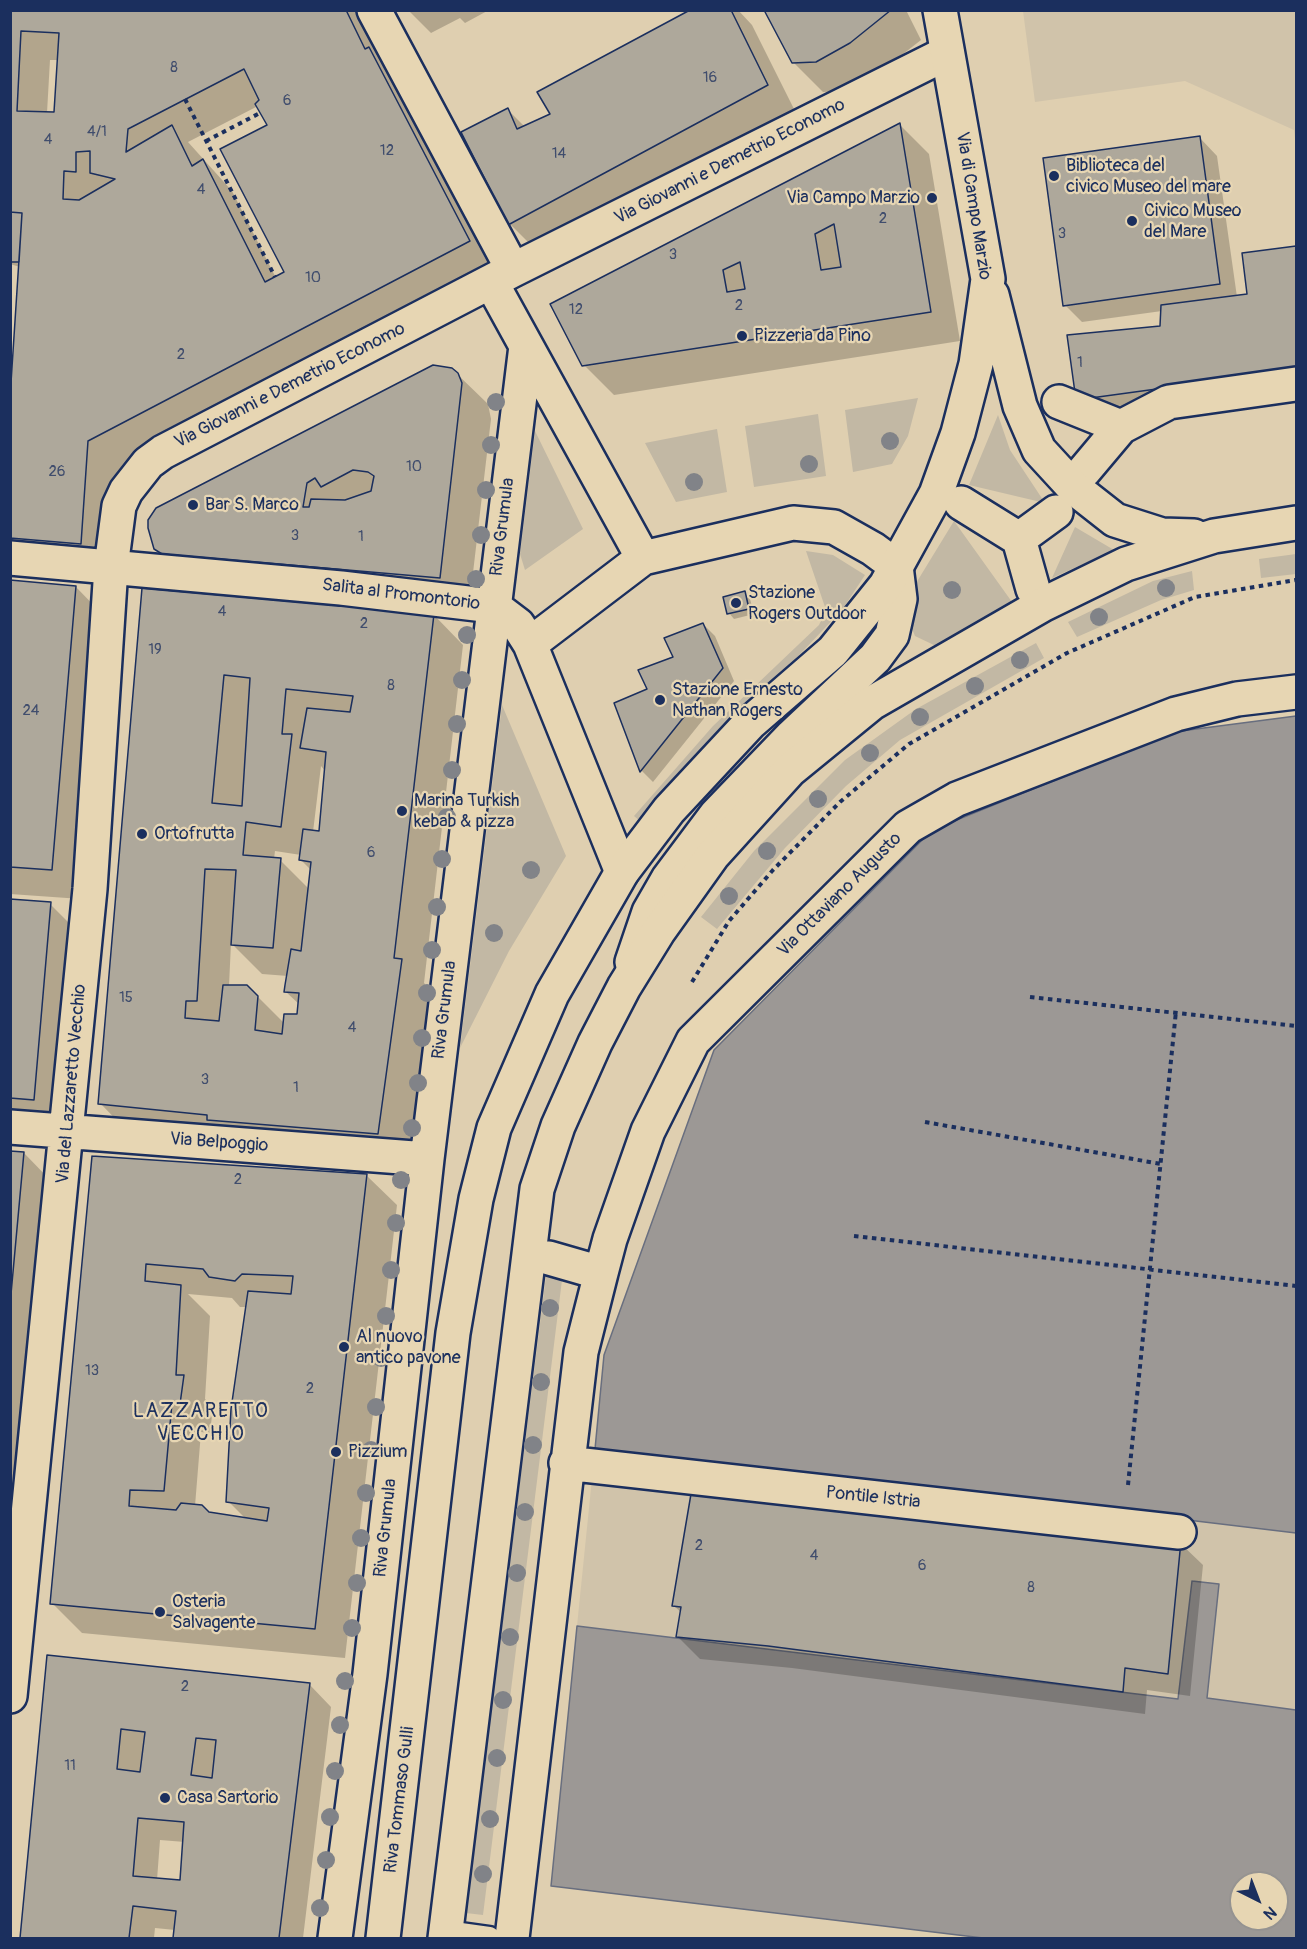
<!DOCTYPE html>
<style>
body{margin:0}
#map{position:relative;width:1307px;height:1949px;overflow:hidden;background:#dfcfb0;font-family:Pangolin,sans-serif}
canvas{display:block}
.frame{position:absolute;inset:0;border:12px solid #1b2f5e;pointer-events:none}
.north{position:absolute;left:1229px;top:1871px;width:60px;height:60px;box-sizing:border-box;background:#e7d6b3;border:2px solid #959391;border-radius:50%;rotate:138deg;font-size:16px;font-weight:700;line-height:24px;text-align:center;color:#1b2f5e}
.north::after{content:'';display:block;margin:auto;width:21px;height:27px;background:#1b2f5e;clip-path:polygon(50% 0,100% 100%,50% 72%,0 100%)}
</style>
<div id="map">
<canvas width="1307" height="1949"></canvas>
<div class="frame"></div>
<div class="north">N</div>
</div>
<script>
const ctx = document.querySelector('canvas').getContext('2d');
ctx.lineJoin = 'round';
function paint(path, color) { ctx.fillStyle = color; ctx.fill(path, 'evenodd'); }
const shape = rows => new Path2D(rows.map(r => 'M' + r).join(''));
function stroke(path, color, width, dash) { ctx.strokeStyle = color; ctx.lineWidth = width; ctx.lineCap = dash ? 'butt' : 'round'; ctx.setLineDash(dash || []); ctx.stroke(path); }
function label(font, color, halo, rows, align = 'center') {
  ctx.font = font + ' Pangolin,sans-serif'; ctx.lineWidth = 4.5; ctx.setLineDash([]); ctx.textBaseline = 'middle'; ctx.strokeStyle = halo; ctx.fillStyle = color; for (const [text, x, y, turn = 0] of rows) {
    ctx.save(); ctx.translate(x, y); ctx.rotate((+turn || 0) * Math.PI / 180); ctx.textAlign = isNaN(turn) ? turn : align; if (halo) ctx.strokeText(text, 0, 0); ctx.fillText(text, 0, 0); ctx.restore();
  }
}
const built = shape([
 [1023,11,1296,11,1296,148,1294,130,1185,81,1035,102],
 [595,1449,1296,1533,1296,1710,1206,1698,1219,1585,1193,1581,1178,1699,577,1626]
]);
const green = shape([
 [918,398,908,436,892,464,853,472,845,410],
 [818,414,826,476,754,487,745,426],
 [998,415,1010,450,1045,503,969,485],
 [717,429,727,492,676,502,645,443],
 [535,431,583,529,525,570,520,554],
 [954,521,1012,602,936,646,915,636,907,617,910,593],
 [1075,527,1114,550,1052,578],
 [806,551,833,555,865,575,842,610,783,672,720,732,641,822,634,816,713,726,819,625,826,610],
 [1296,554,1296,574,1261,578,1259,559],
 [1192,571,1194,590,1161,600,1077,637,1068,622,1153,581],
 [1036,643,1044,658,900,740,846,786,785,848,717,929,701,917,754,851,845,760,916,709],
 [502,705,566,856,509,951,460,1048],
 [546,1276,562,1280,483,1915,466,1913]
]);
const water = shape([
 [1296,716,1296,1533,595,1449,604,1355,714,1050,932,830,1173,732,1296,716],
 [1192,1581,1219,1584,1207,1698,1296,1710,1296,1938,983,1938,551,1886,577,1626,1178,1699,1192,1581],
 [1241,1883,1277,1883,1277,1919,1241,1919,1241,1883]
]);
const shadow = shape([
 [10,10,359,10,499,271,118,471,110,573,10,564,10,405,20,267,10,264],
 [50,60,59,60,55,113,47,113],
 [258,106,269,126,286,273,276,278,232,191,188,142],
 [408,10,489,10,465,23,460,18,431,33],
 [693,10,738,10,752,25,797,115,539,253,510,224,508,110,525,127,552,114],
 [765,10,906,10,921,40,880,72,846,91,823,92,793,62],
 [900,125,929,154,960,341,614,395,584,365],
 [1200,138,1217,156,1237,297,1249,295,1244,254,1296,248,1296,395,1100,422,1077,400,1162,328,1162,311,1082,322,1065,305],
 [457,374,488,404,491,419,469,607,193,583,152,543],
 [10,581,76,587,105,617,81,899,10,894],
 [144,590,434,615,463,645,424,983,431,990,408,1163,129,1133,100,1103],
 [321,766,326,772,320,833,313,832],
 [275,851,301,855,300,859,312,871,310,890,280,860,274,859],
 [231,943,262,974,288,976,286,992,300,1005,298,1016,285,1024,247,986,229,986],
 [744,593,750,599,754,614,734,619,729,613],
 [703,624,715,636,734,681,653,782,642,771,616,704,649,690],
 [10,900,50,904,80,934,63,1129,10,1124],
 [10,1152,24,1153,53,1183,25,1510,10,1509],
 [93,1158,367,1176,397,1205,345,1658,82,1633,52,1603],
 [188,1294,232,1298,240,1307,247,1307,228,1501,246,1519,208,1514,195,1506,201,1432,210,1433,213,1407,205,1399,210,1316],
 [1180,1543,1203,1565,1190,1696,1147,1690,1145,1714,792,1668,700,1659,678,1637,682,1613,674,1606],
 [48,1657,309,1684,331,1707,303,1938,174,1938,175,1930,155,1928,154,1938,22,1938],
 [160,1840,185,1842,182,1882,157,1880]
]);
const building = shape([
 [10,10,346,10,365,49,369,47,470,241,88,441,81,544,10,538,10,398,22,213,10,212,10,10],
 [21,31,59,33,54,112,17,111,21,31],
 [244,69,259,100,255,104,267,125,220,149,284,272,265,282,203,159,192,166,172,125,126,152,128,129,244,69],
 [90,151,90,173,115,179,79,200,63,199,64,171,76,172,76,152,90,151],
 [690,10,731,10,768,85,508,225,461,132,508,108,517,129,550,114,537,92,690,10],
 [764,10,891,10,850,43,816,62,792,63,764,10],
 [900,123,931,312,582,366,550,304,900,123],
 [834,224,841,267,821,270,815,234,834,224],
 [740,262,745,289,727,292,723,270,740,262],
 [1200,136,1220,284,1063,306,1043,158,1200,136],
 [10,212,22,213,19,262,10,262,10,212],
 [1296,246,1296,370,1076,400,1067,335,1160,326,1161,305,1247,294,1242,253,1296,246],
 [433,365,452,368,458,373,462,383,440,578,162,554,154,549,148,528,148,520,156,508,433,365],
 [353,470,368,472,374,476,371,491,345,500,311,499,309,507,303,507,307,483,315,478,321,487,353,470],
 [10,580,76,586,52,870,10,867,10,580],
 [142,588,434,614,394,958,402,959,378,1134,207,1120,207,1115,98,1104,142,588],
 [224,675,250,678,242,806,212,803,224,675],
 [286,689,353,696,350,712,307,708,300,748,326,752,319,831,303,829,299,860,311,862,301,951,291,949,285,985,284,992,299,993,297,1014,284,1014,282,1034,255,1030,258,996,247,985,223,985,219,1021,185,1018,186,1001,197,1001,205,869,236,870,231,945,273,948,281,858,243,855,246,822,281,827,292,734,282,734,286,689],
 [745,591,749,609,727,614,723,597,745,591],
 [703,623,723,668,640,772,614,703,647,689,638,670,673,657,664,638,703,623],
 [10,899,51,902,34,1100,10,1098,10,899],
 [10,1151,24,1152,10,1305,10,1151],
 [92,1156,367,1174,315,1629,50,1604,92,1156],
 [146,1264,203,1269,209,1277,235,1281,242,1274,293,1276,291,1294,248,1291,231,1409,226,1502,269,1508,267,1521,209,1512,202,1505,181,1503,176,1510,129,1506,130,1490,164,1491,172,1403,180,1404,184,1375,176,1375,181,1285,145,1281,146,1264],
 [692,1488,1181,1541,1168,1674,1125,1668,1123,1692,768,1646,676,1637,681,1607,672,1606,692,1488],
 [47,1655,310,1683,279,1938,173,1938,176,1911,133,1906,129,1938,20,1938,47,1655],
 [121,1729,145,1732,140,1772,117,1769,121,1729],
 [196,1738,216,1740,212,1778,191,1775,196,1738],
 [138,1818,184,1822,180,1880,133,1876,138,1818]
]);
const path = shape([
 [185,99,275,277],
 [206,141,260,113],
 [692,982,729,921,773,870,840,802,909,744,1067,653,1195,597,1296,580],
 [1030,997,1296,1026],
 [925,1122,1161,1164],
 [854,1236,1296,1286],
 [1128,1485,1176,1011]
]);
const service = shape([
 [446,1932,489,1938]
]);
const pedestrian = shape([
 [1059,402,1121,427],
 [1084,471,1121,427,1169,402,1296,384],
 [961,503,1019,539,1033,589],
 [1019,539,1056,512],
 [549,1258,601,1273,610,1239,648,1131,693,1041,908,827,957,799,1176,714,1237,699,1296,692],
 [566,1463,1179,1532],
 [512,1938,581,1352,601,1273]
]);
const minor = shape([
 [374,10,513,270],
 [491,282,643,558],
 [10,558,341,588,493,606,518,625,530,644,622,872],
 [530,644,643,558,793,523,834,527,873,549,896,566,900,599,892,635,875,658,792,736,716,815,668,879,649,912,632,962],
 [10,1127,427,1159],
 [10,1696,90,889,111,567,119,506,126,491,148,463,163,452,513,270,947,53],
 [335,1938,370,1674,427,1159,526,346]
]);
const primary = shape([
 [992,295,1020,406,1039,450,1073,487,1115,520,1162,535,1194,536],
 [383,1938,453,1333,476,1199,494,1128,552,994,622,872,669,810,750,723,833,651,886,585,936,494,958,433,976,364,988,279,940,10],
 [445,1938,537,1189,558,1126,595,1043,624,987,658,932,713,855,790,770,872,703,1042,605,1126,564,1214,536,1296,523]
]);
const trees = [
 [496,402],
 [890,441],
 [491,445],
 [809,464],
 [694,482],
 [486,490],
 [481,535],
 [476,579],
 [1166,588],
 [952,590],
 [1099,617],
 [467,635],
 [1020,660],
 [462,680],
 [975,686],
 [920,717],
 [457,724],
 [870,753],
 [452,770],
 [818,799],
 [447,817],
 [767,851],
 [442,859],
 [531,870],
 [729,896],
 [437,907],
 [494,933],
 [432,950],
 [427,993],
 [422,1038],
 [418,1083],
 [412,1128],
 [401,1180],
 [396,1223],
 [391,1270],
 [550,1308],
 [386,1316],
 [381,1358],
 [541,1382],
 [376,1407],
 [533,1445],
 [371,1450],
 [366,1493],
 [525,1512],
 [361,1538],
 [517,1573],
 [357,1583],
 [352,1628],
 [510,1637],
 [345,1681],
 [503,1700],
 [340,1725],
 [497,1758],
 [335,1771],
 [330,1817],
 [490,1819],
 [326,1860],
 [483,1874],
 [320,1908]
];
const markers = [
 [1054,176,6,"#1b2f5e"],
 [932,198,6,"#1b2f5e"],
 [1132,221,6,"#1b2f5e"],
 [742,336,6,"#1b2f5e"],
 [193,505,6,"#1b2f5e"],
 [736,603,6,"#1b2f5e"],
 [660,700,6,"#1b2f5e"],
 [402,811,6,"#1b2f5e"],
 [142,834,6,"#1b2f5e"],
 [344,1347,6,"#1b2f5e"],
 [336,1452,6,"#1b2f5e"],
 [160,1612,6,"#1b2f5e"],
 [165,1798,6,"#1b2f5e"]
];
const numberNames = [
 ["8",174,68],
 ["16",710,78],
 ["6",287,101],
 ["4/1",97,132],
 ["4",48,140],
 ["12",387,151],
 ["14",559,154],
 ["4",201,190],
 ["2",883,219],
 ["3",1062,234],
 ["3",673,255],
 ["10",313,278],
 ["2",739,306],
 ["12",576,310],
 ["2",181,355],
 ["1",1080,363],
 ["10",414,467],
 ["26",57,472],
 ["3",295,536],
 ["1",361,537],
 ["4",222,612],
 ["2",364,624],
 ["19",155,650],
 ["8",391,686],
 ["24",31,711],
 ["6",371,853],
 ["15",126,998],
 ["4",352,1028],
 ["3",205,1080],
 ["1",296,1088],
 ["2",238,1180],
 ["13",92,1371],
 ["2",310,1389],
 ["2",699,1546],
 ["4",814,1556],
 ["6",922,1566],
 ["8",1031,1588],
 ["2",185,1687],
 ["11",70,1766]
];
const streetNames = [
 ["Via Giovanni e Demetrio Economo",730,162,-27],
 ["Via di Campo Marzio",973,206,81],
 ["Via Giovanni e Demetrio Economo",290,386,-27],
 ["Riva Grumula",503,527,-83],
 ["Salita al Promontorio",401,595,7],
 ["Via Ottaviano Augusto",840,895,-45],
 ["Riva Grumula",445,1010,-83],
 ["Via del Lazzaretto Vecchio",72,1084,-85],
 ["Via Belpoggio",219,1143,4],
 ["Pontile Istria",873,1498,6],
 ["Riva Grumula",386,1528,-84],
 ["Riva Tommaso Gulli",400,1800,-83]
];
const poiNames = [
 ["Biblioteca del",1066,166],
 ["civico Museo del mare",1066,187],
 ["Via Campo Marzio",920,198,"right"],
 ["Civico Museo",1144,211],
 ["del Mare",1144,232],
 ["Pizzeria da Pino",754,336],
 ["Bar S. Marco",205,505],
 ["Stazione",748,593],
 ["Rogers Outdoor",748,614],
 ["Stazione Ernesto",672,690],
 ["Nathan Rogers",672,711],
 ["Marina Turkish",414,801],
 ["kebab & pizza",414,822],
 ["Ortofrutta",154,834],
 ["Al nuovo",356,1337],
 ["antico pavone",356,1358],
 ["Pizzium",348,1452],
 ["Osteria",172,1602],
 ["Salvagente",172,1623],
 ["Casa Sartorio",177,1798]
];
const neighbourhoodNames = [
 ["LAZZARETTO",201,1412],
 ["VECCHIO",201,1435]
];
paint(built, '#d0c3aa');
paint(green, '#c2b8a4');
paint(water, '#9c9895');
stroke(water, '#686e7f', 1.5);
paint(shadow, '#0003');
paint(building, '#aea89b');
stroke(building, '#1b2f5e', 1.5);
stroke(service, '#1b2f5e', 27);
stroke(pedestrian, '#1b2f5e', 38);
stroke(minor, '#1b2f5e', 38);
stroke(primary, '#1b2f5e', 38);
stroke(path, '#1b2f5e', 4, [4.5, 4.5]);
stroke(service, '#e7d6b3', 22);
stroke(pedestrian, '#e7d6b3', 33);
stroke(minor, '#e7d6b3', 33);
stroke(primary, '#e7d6b3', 33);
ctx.fillStyle = '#818388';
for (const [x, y] of trees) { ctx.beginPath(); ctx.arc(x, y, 9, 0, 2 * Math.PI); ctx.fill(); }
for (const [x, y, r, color] of markers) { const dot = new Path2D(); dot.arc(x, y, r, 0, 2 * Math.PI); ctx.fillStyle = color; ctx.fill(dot); stroke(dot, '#e7d6b3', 2); }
label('15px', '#404d6d', null, numberNames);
label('18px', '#1b2f5e', '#e7d6b3', streetNames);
label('18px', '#1b2f5e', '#e7d6b3', poiNames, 'left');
ctx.letterSpacing = '1.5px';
label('20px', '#1b2f5e', '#e7d6b3', neighbourhoodNames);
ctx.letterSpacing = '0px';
</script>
